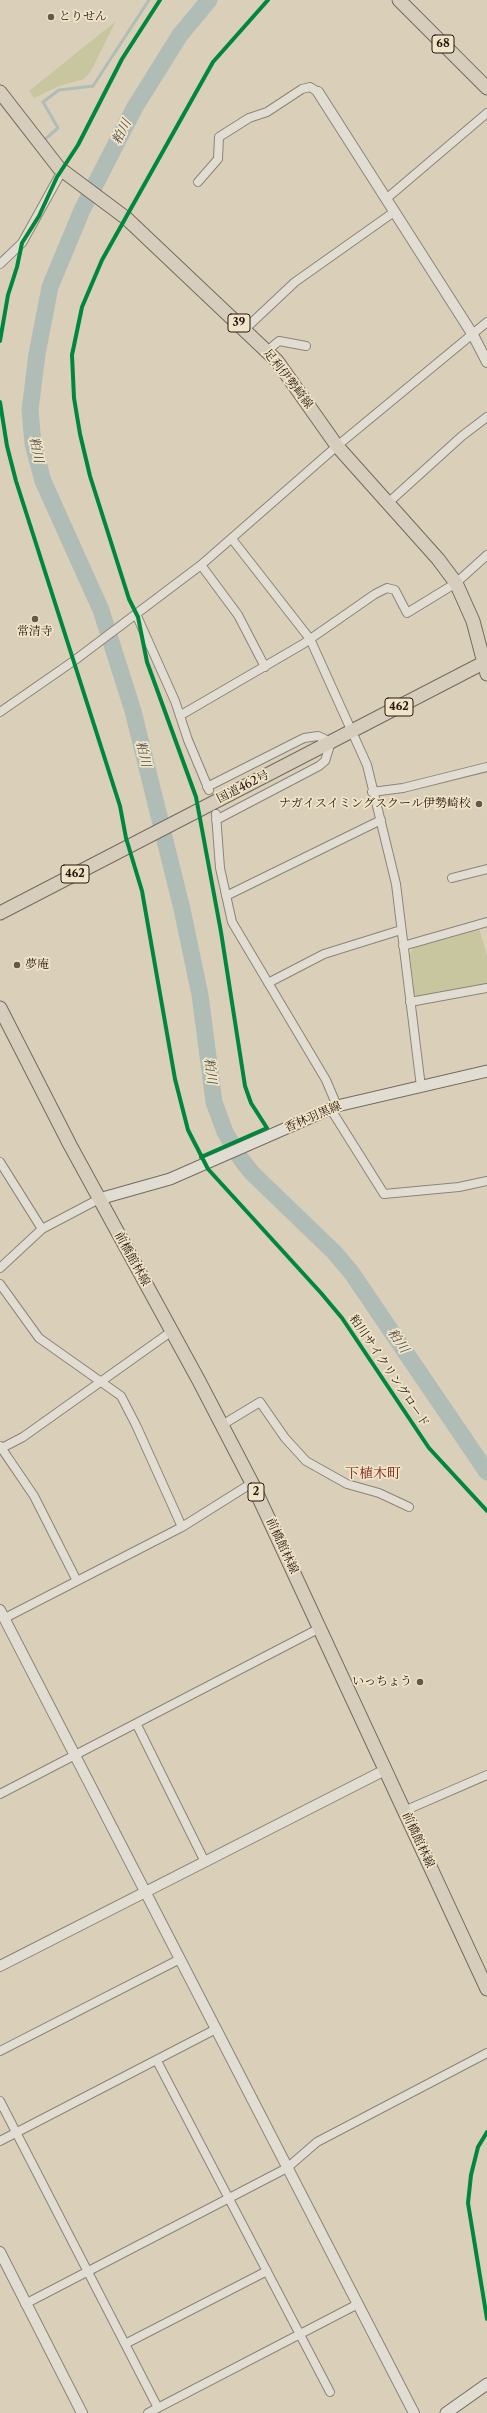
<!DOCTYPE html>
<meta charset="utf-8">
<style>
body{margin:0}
canvas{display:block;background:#dad0ba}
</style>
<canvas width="487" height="2413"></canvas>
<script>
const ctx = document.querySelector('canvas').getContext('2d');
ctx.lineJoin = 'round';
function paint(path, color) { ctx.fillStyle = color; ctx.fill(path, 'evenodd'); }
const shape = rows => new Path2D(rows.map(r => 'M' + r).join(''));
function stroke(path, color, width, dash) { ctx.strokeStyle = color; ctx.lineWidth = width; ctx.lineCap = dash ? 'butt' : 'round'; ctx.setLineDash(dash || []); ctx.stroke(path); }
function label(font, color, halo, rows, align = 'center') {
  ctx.font = font + ' "Libre Caslon Text","Noto Serif JP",serif'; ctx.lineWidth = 3.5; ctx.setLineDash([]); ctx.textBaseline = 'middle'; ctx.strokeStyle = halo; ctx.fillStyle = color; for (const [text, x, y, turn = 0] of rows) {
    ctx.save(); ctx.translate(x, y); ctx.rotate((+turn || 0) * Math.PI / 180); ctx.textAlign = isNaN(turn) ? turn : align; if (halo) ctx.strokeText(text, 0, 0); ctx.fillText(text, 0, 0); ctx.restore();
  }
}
const green = shape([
 [116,21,91,71,84,79,59,86,34,98,29,91],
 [479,928,487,956,487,985,418,997,414,994,410,954,413,948]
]);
const stream = shape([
 [43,141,58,128,43,102,59,90,93,86,149,0]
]);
const river = shape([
 [209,0,180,35,135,107,82,210,50,287,37,354,30,410,33,444,43,481,101,610,133,711,182,909,200,995,214,1102,225,1132,241,1159,252,1173,334,1252,351,1272,487,1472]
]);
const minor = shape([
 [198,182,218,159,219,137,249,118,267,112,302,89,310,87,318,92],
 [386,199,487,113],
 [0,264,22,243,62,171],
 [245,329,295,282,394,212],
 [267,351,279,341,306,346],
 [388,503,462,436,487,417],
 [232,539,310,639,367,765,396,884,421,1087],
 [201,565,238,615,265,667],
 [136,614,175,701,188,740,209,790],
 [0,712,75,660,201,565,337,446,487,322],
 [181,715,303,644,375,594,387,588,395,590,407,613,456,583,487,555],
 [207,787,304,738,318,736,331,742,325,761,319,766,216,820],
 [372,792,403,788,487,767],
 [216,814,220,868,232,922,326,1080,337,1106],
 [452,878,487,869],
 [226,896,381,820],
 [403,946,487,922],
 [268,983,324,954,401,930],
 [410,1002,487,988],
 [330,1108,384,1194,459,1187,487,1181],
 [0,1162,42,1229],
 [0,1268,42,1229,99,1199],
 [0,1284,39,1338,121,1396,136,1425,182,1527],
 [222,1425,260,1402,285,1438,306,1461,347,1484,379,1493,409,1507],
 [0,1446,34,1496,77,1581],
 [0,1449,23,1437,172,1331],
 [5,1618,182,1527,252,1483],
 [137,1725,205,1862],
 [0,1794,320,1628],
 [404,1811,487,1775],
 [0,2051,180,1959],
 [157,2061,330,2392],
 [0,2101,158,2408],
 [0,2141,216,2029],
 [25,2304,287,2168,317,2142,487,2053],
 [125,2344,267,2271],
 [148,2413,358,2304]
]);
const tertiary = shape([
 [318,92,473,335,487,362],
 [0,1610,414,2413],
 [0,1966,385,1770],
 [0,2252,82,2413]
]);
const secondary = shape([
 [99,1199,170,1179,337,1106,487,1071],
 [446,2413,487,2384]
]);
const primary = shape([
 [399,0,487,88],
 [0,92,59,168,126,218,277,361,337,446,438,559,456,583,473,621,487,674],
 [0,1008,70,1145,199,1381,252,1483,487,1989]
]);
const trunk = shape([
 [0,913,487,661]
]);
const cycleway = shape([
 [0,341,8,295,17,267,22,243,39,216,57,177,78,145,122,59,160,0],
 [0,402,7,446,16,481,120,806,126,838,142,891,175,1079,188,1130,208,1169,321,1293,342,1318,429,1448,487,1511],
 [201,1157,267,1128,251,1103,245,1086,221,932,196,797,147,662,138,617,129,599,90,476,80,434,74,398,72,355,82,307,102,260,213,62,268,0],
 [487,2132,478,2147,471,2175,468,2203,487,2319]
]);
const markers = [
 [51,17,4,"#655749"],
 [35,619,4,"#655749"],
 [479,804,4,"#655749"],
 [17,965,4,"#655749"],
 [420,1682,4,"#655749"]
];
const shields = [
 [443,44,22],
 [239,323,22],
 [399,707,28],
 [75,874,28],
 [256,1492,16]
];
const shieldNames = [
 ["68",443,44],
 ["39",239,323],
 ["462",399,707],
 ["462",75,874],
 ["2",256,1492]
];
const poiNames = [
 ["とりせん",59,17],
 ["常清寺",35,632,"center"],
 ["ナガイスイミングスクール伊勢崎校",471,804,"right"],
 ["夢庵",25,965],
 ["いっちょう",412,1682,"right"]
];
const streetNames = [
 ["足利伊勢崎線",288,379,52],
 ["国道462号",243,787,-27],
 ["香林羽黒線",313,1117,-23],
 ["前橋館林線",132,1259,61],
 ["粕川サイクリングロード",389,1371,56],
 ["前橋館林線",282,1546,65],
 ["前橋館林線",418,1840,65]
];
const waterNames = [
 ["粕川",122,132,-63],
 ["粕川",36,450,78],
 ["粕川",143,754,76],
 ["粕川",210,1071,83],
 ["粕川",398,1341,56]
];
const quarterNames = [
 ["下植木町",373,1474]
];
paint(green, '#c7c69f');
stroke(stream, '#b0bdb7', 3);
stroke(river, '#b0bdb7', 17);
stroke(minor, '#8b8476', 10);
stroke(tertiary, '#8b8476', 12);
stroke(secondary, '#736b5f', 13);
stroke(primary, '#736b5f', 15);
stroke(trunk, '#736b5f', 15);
stroke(minor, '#e2ddd2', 8);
stroke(tertiary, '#e2ddd2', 10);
stroke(secondary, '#e2ddd2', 11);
stroke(primary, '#d6cdbd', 13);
stroke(trunk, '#d6cdbd', 13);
stroke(cycleway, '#00873e', 4);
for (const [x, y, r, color] of markers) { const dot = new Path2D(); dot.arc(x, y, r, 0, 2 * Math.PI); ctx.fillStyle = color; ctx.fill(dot); stroke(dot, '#f0e4c9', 1.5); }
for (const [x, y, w] of shields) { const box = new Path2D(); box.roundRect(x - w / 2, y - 9, w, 18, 3); ctx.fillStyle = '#f0e4c9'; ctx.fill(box); stroke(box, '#26160c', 1); }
label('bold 11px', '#26160c', null, shieldNames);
label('12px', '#26160c', '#f0e4c9', poiNames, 'left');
label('12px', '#26160c', '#f0e4c9', streetNames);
label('italic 13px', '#504e48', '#f0e4c9', waterNames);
label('14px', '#7a1f14', '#f0e4c9', quarterNames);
</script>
